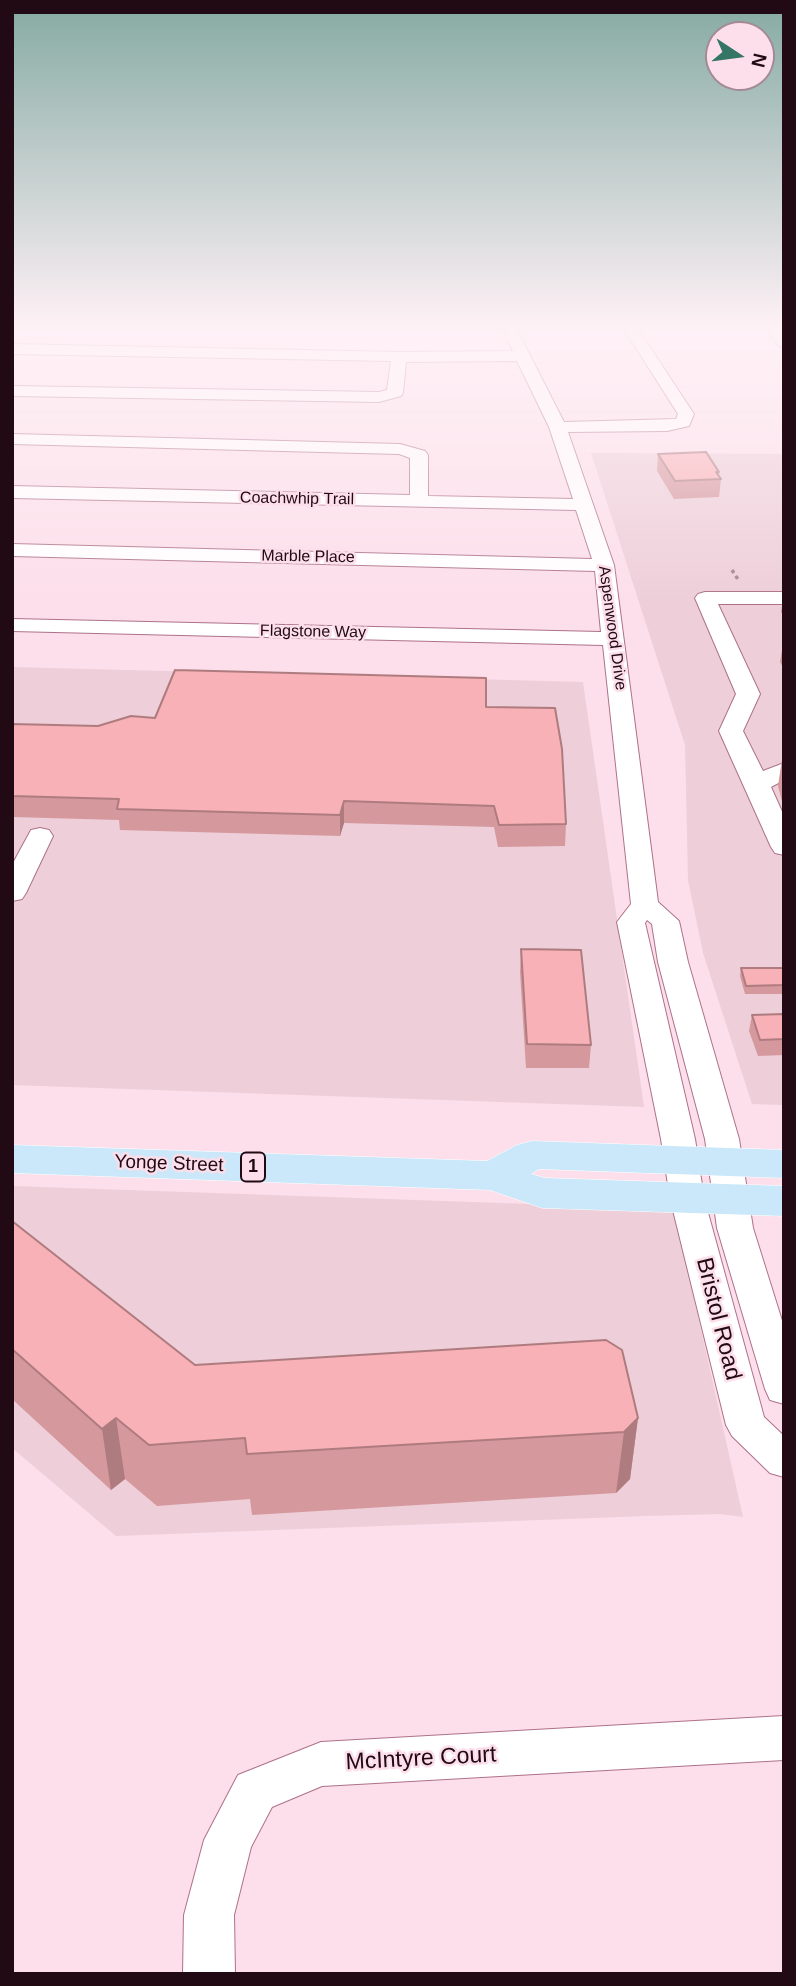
<!DOCTYPE html>
<style>
body{margin:0}
#map{position:relative;width:796px;height:1986px;overflow:hidden;background:#fcdfea;font-family:Helvetica,sans-serif}
canvas{display:block}
.frame{position:absolute;inset:0;border:14px solid #210a14;pointer-events:none}
.north{position:absolute;left:705px;top:21px;width:70px;height:70px;box-sizing:border-box;background:#fcdfea;border:2px solid #a48a94;border-radius:50%;rotate:103deg;font-size:19px;font-weight:700;line-height:28px;text-align:center;color:#210a14}
.north::after{content:'';display:block;margin:auto;width:24px;height:32px;background:#357565;clip-path:polygon(50% 0,100% 100%,50% 72%,0 100%)}
</style>
<div id="map">
<canvas width="796" height="1986"></canvas>
<div class="frame"></div>
<div class="north">N</div>
</div>
<script>
const ctx = document.querySelector('canvas').getContext('2d');
ctx.lineJoin = 'round';
function paint(path, color) { ctx.fillStyle = color; ctx.fill(path, 'evenodd'); }
const shape = rows => new Path2D(rows.map(r => 'M' + r).join(''));
function stroke(path, color, width, dash) { ctx.strokeStyle = color; ctx.lineWidth = width; ctx.lineCap = dash ? 'butt' : 'round'; ctx.setLineDash(dash || []); ctx.stroke(path); }
function label(font, color, halo, rows, align = 'center') {
  ctx.font = font + ' Helvetica,sans-serif'; ctx.lineWidth = 5; ctx.setLineDash([]); ctx.textBaseline = 'middle'; ctx.strokeStyle = halo; ctx.fillStyle = color; for (const [text, x, y, turn = 0] of rows) {
    ctx.save(); ctx.translate(x, y); ctx.rotate((+turn || 0) * Math.PI / 180); ctx.textAlign = isNaN(turn) ? turn : align; if (halo) ctx.strokeText(text, 0, 0); ctx.fillText(text, 0, 0); ctx.restore();
  }
}
const built = shape([
 [591,453,784,454,784,1105,752,1104,703,953,688,880,685,745],
 [12,667,583,682,644,1107,12,1085],
 [12,1186,674,1209,743,1517,720,1514,646,1516,116,1536,12,1448]
]);
const path = shape([
 [732,570,739,581]
]);
const minor = shape([
 [501,326,515,326,564,422,676,419,678,414,622,326,636,326,694,414,689,426,667,431,568,432,614,565,658,902,679,921,688,962,739,1139,753,1228,784,1327,784,1404,770,1400,765,1389,717,1228,705,1139,658,962,652,924,647,920,645,923,695,1139,704,1198,764,1417,784,1436,784,1477,770,1473,732,1436,726,1425,670,1198,661,1139,617,922,631,904,603,645,12,631,12,619,601,632,595,571,12,556,12,544,592,559,576,510,12,498,12,486,410,495,410,458,399,454,12,444,12,434,400,444,425,451,428,455,428,496,573,499,549,427,517,361,406,362,403,393,401,396,379,402,12,396,12,386,379,392,387,390,391,361,12,354,12,344,399,352,513,351,501,326],
 [773,326,784,326,784,347,779,346,768,331,773,326],
 [705,592,784,592,784,604,718,604,760,694,743,731,763,771,784,763,784,780,771,787,784,816,784,855,775,853,771,847,719,731,736,694,695,598,698,594,705,592],
 [40,828,49,830,53,836,26,893,22,899,12,901,12,865,31,830,40,828],
 [784,1716,784,1760,322,1786,272,1807,251,1847,234,1915,235,1974,183,1974,184,1915,204,1840,238,1775,321,1742,784,1716]
]);
const major = shape([
 [532,1141,784,1150,784,1178,539,1169,531,1174,545,1178,784,1186,784,1216,542,1208,490,1190,12,1173,12,1145,487,1161,517,1145,532,1141]
]);
const wall = shape([
 [658,454,719,472,719,476,721,479,719,497,674,499,657,471],
 [784,596,784,616,781,612],
 [784,639,784,669,780,662],
 [486,707,566,824,565,846,498,847,494,827,344,823,340,836,120,830,119,820,12,817,12,724,98,726,155,718],
 [782,759,784,759,784,809,778,786],
 [521,949,591,1045,589,1068,526,1068,520,972],
 [741,968,784,968,784,994,745,994,740,976],
 [784,1014,784,1055,758,1056,749,1031,752,1015],
 [12,1221,195,1365,638,1418,630,1479,616,1493,252,1515,250,1499,157,1506,125,1479,111,1490,12,1399]
]);
const shadedWall = shape([
 [344,801,344,823,340,836,340,815],
 [116,1418,125,1479,111,1490,102,1429],
 [638,1418,630,1479,616,1493,624,1432]
]);
const building = shape([
 [706,452,719,472,716,472,721,479,675,481,658,454,706,452],
 [175,670,486,678,486,707,555,708,562,749,566,824,499,825,494,806,344,801,340,815,117,809,119,799,12,796,12,724,98,726,131,716,155,718,175,670],
 [521,949,581,950,591,1045,527,1044,521,949],
 [741,968,784,968,784,985,746,986,741,968],
 [784,1014,784,1039,760,1040,752,1015,784,1014],
 [12,1221,195,1365,606,1340,622,1350,638,1418,624,1432,247,1454,245,1438,149,1445,116,1418,102,1429,12,1349,12,1221]
]);
const farStreetnames = [
 ["Coachwhip Trail",297,499,1],
 ["Marble Place",308,557,1],
 ["Aspenwood Drive",612,628,82],
 ["Flagstone Way",313,632,1]
];
const shields = [
 [253,1167,24]
];
const shieldNames = [
 ["1",253,1167]
];
const streetNames = [
 ["Yonge Street",169,1164,2]
];
const nearStreetnames = [
 ["Bristol Road",718,1319,76],
 ["McIntyre Court",421,1759,-3]
];
paint(built, '#edced9');
stroke(minor, '#ae718a', 2);
stroke(major, '#fff', 1);
stroke(path, '#a08691', 3.5, [3.5, 3.5]);
paint(minor, '#fff');
paint(major, '#cae8f9');
paint(wall, '#d5989d');
paint(shadedWall, '#ae7c7f');
paint(building, '#f8b1b6');
stroke(building, '#ae7c7f', 2);
const sky = ctx.createLinearGradient(0, 0, 0, 604);
sky.addColorStop(0, '#85aaa2');
sky.addColorStop(0.54, '#fef1f6');
sky.addColorStop(1, '#fef1f600');
ctx.fillStyle = sky;
ctx.fillRect(0, 0, 796, 604);
label('16px', '#210a14', '#fcdfea', farStreetnames);
for (const [x, y, w] of shields) { const box = new Path2D(); box.roundRect(x - w / 2, y - 14.5, w, 29, 5); ctx.fillStyle = '#fcdfea'; ctx.fill(box); stroke(box, '#210a14', 2); }
label('bold 18px', '#210a14', null, shieldNames);
label('19px', '#210a14', '#fcdfea', streetNames);
label('23px', '#210a14', '#fcdfea', nearStreetnames);
</script>
